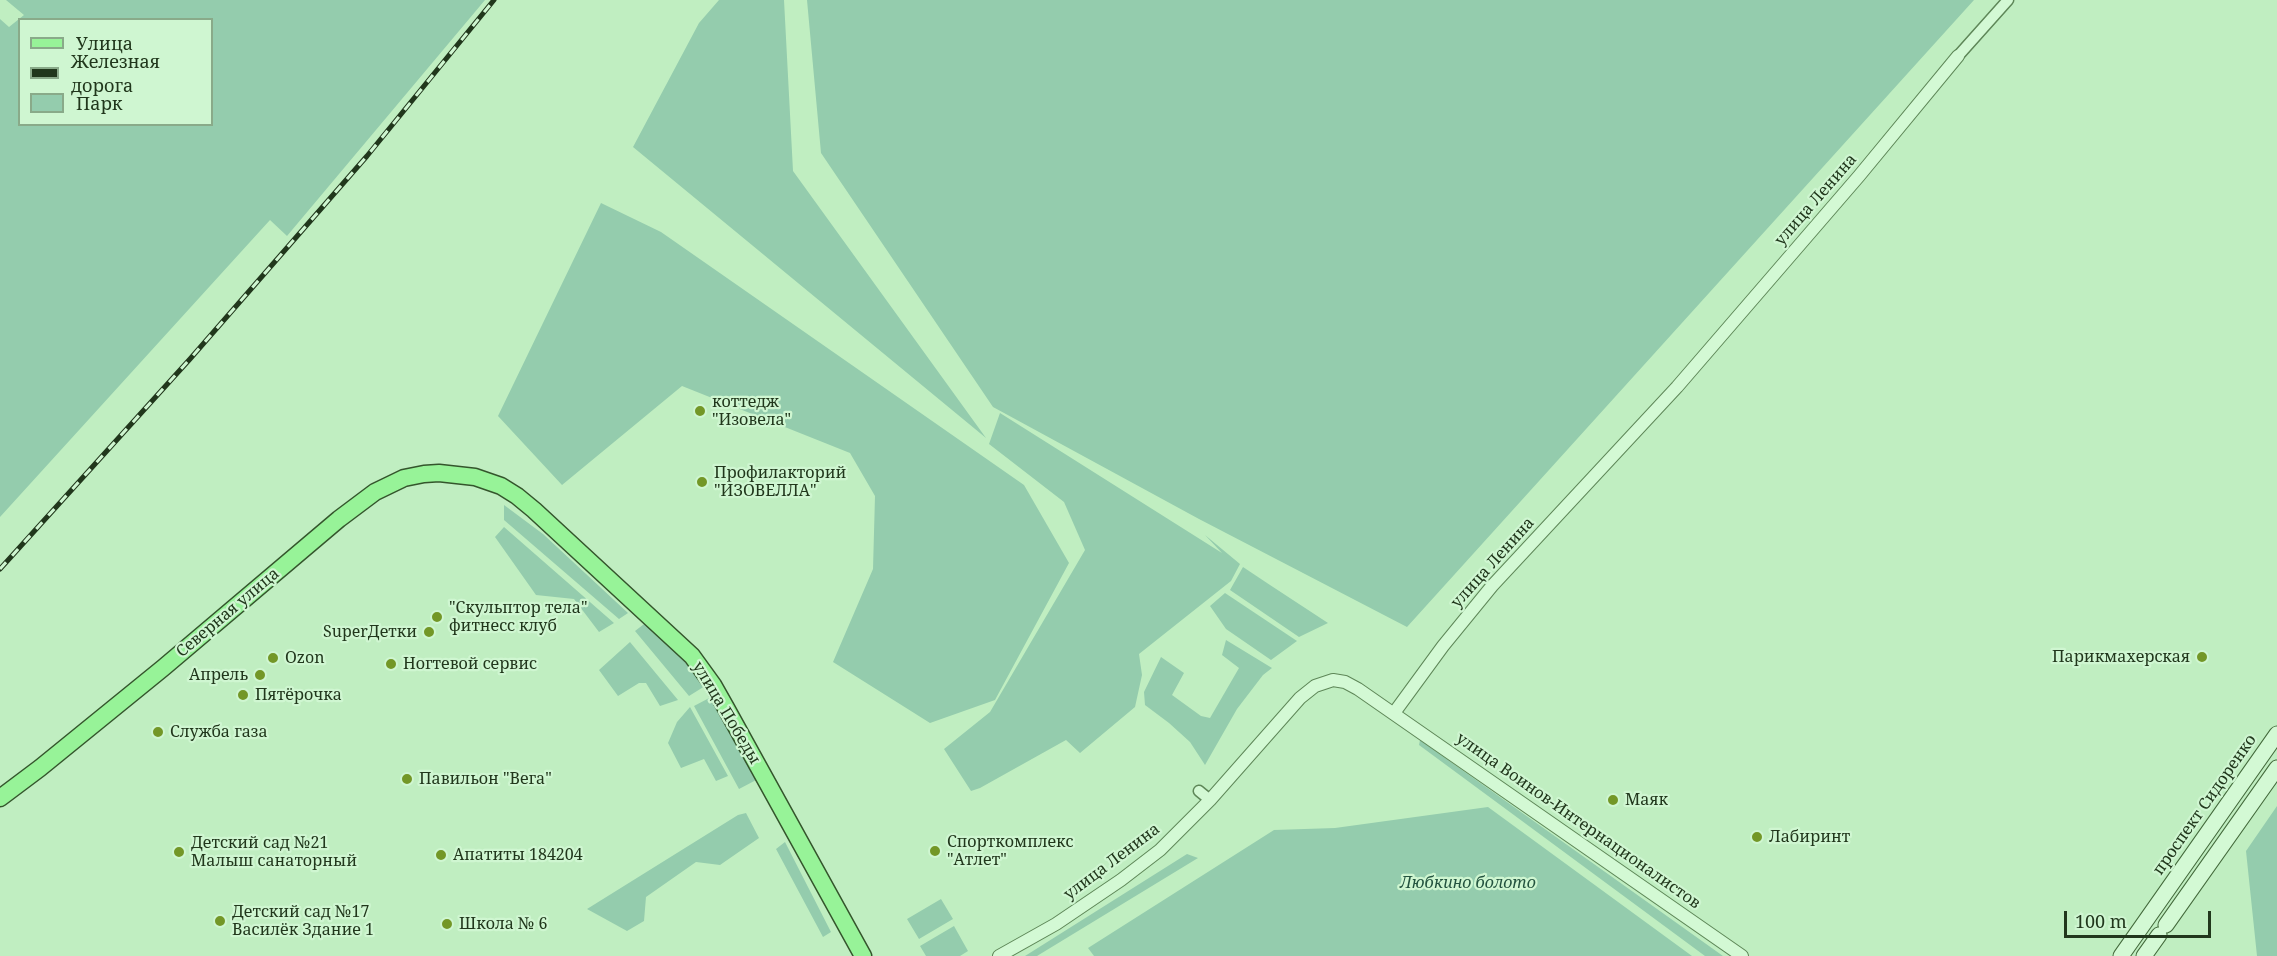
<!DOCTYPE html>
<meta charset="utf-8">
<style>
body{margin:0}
#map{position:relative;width:2277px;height:956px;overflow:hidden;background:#c0eec1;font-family:"Noto Serif",serif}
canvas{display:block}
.legend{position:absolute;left:18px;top:18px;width:195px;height:108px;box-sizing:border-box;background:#cff6d1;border:2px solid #89aa89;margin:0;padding:8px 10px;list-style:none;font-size:18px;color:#21371c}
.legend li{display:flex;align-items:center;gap:12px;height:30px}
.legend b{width:30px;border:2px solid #89aa89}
.scale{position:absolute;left:2064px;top:911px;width:147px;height:27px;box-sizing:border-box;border:3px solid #21371c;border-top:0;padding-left:8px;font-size:18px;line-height:21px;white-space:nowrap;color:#21371c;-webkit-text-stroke:4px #cff6d1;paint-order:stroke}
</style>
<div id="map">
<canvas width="2277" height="956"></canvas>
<ul class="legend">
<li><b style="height:8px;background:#97f398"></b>Улица</li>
<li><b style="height:8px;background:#21371c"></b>Железная дорога</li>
<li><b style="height:16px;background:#94ccad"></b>Парк</li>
</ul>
<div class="scale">100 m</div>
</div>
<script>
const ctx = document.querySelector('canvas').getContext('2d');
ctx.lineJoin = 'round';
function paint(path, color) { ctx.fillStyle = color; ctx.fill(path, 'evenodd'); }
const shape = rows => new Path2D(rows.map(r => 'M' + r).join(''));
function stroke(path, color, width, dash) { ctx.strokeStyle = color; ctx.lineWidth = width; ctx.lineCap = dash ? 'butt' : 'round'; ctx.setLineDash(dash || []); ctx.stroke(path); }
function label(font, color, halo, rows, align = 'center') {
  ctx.font = font + ' "Noto Serif",serif'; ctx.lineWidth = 4.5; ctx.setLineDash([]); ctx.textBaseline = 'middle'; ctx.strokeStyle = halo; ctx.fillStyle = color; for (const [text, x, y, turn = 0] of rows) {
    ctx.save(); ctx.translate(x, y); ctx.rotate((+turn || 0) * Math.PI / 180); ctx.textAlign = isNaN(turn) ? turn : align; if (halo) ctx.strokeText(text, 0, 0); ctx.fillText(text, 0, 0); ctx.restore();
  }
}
const green = shape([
 [6,0,485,0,287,236,270,220,0,517,0,19,9,27,24,15],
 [20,20,212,20,212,124,20,124],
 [719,0,784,0,793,171,986,438,633,147,699,23],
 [807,0,1974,0,1407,627,1199,519,993,407,821,153],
 [601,203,661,232,1024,485,1069,563,995,700,930,723,833,662,873,569,875,496,850,453,682,386,562,485,498,416],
 [1000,413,1222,553,1205,535,1240,564,1231,581,1139,654,1142,675,1135,707,1080,753,1066,740,980,788,971,791,944,749,990,712,1085,550,1064,502,989,444],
 [504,505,543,534,628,613,619,619,504,520],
 [504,527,614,623,599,632,574,599,536,595,495,537],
 [1243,567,1270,585,1328,623,1299,637,1230,590],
 [1225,593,1297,641,1271,660,1226,629,1210,606],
 [648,621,663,636,705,686,689,696,635,631],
 [1226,640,1272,668,1263,675,1237,709,1205,765,1190,742,1169,723,1145,705,1144,692,1161,657,1184,673,1172,695,1201,716,1210,718,1239,668,1222,655],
 [630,642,678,700,660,706,646,683,639,683,618,696,599,670],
 [713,696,760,778,739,789,694,706],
 [690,707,728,776,716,781,704,759,681,768,668,743,677,722],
 [1420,740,1723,956,1705,956,1419,745],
 [2277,806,2277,956,2257,956,2246,851],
 [1488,807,1692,956,1094,956,1088,948,1274,830,1335,828],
 [746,813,759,838,720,865,696,862,646,897,644,921,627,931,587,909,738,815],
 [785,842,831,932,823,937,776,849],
 [1187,854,1198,858,1037,956,1025,956],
 [941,899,953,919,919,939,907,919],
 [954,926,968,951,960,956,926,956,920,946]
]);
const minor = shape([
 [1958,56,2008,0],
 [1199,791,1210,800]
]);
const tertiary = shape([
 [1394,713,1443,646,1492,586,1677,387,1859,176,1958,56],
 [999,956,1056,924,1121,880,1160,850,1210,800,1300,698,1315,686,1333,680,1345,682,1358,689,1742,956]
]);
const secondary = shape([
 [2166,925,2277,768],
 [2121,956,2277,734],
 [2144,956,2159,935]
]);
const primary = shape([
 [0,798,40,768,163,668,339,519,375,492,404,478,424,474,439,473,475,477,501,486,517,496,534,510,692,656,713,685,726,708,863,956]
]);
const rail = shape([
 [0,569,190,359,367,156,494,0]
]);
const markers = [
 [700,411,6,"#739727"],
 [702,482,6,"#739727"],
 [437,617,6,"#739727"],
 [429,632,6,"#739727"],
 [2202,657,6,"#739727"],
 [273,658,6,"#739727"],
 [391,664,6,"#739727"],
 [260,675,6,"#739727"],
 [243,695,6,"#739727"],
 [158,732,6,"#739727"],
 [407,779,6,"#739727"],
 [1613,800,6,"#739727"],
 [1757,837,6,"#739727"],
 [935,851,6,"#739727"],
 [179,852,6,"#739727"],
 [441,855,6,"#739727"],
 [220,921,6,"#739727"],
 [447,924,6,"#739727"]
];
const streetNames = [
 ["улица Ленина",1816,200,-49],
 ["улица Ленина",1493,563,-48],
 ["Северная улица",228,613,-40],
 ["улица Победы",726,713,59],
 ["проспект Сидоренко",2205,805,-55],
 ["улица Воинов-Интернационалистов",1578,821,35],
 ["улица Ленина",1112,862,-37]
];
const poiNames = [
 ["коттедж",712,402],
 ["\"Изовела\"",712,420],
 ["Профилакторий",714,473],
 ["\"ИЗОВЕЛЛА\"",714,491],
 ["\"Скульптор тела\"",449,608],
 ["фитнесс клуб",449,626],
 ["SuperДетки",417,632,"right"],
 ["Парикмахерская",2190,657,"right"],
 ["Ozon",285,658],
 ["Ногтевой сервис",403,664],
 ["Апрель",248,675,"right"],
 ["Пятёрочка",255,695],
 ["Служба газа",170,732],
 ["Павильон \"Вега\"",419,779],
 ["Маяк",1625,800],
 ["Лабиринт",1769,837],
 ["Спорткомплекс",947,842],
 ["\"Атлет\"",947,860],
 ["Детский сад №21",191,843],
 ["Малыш санаторный",191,861],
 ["Апатиты 184204",453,855],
 ["Детский сад №17",232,912],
 ["Василёк Здание 1",232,930],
 ["Школа № 6",459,924]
];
const parkNames = [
 ["Любкино болото",1468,883]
];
paint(green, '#94ccad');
stroke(minor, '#5e8758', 13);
stroke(tertiary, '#5e8758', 14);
stroke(secondary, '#43693b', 17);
stroke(primary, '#34552c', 19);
stroke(minor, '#d3f9d4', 10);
stroke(tertiary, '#d3f9d4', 12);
stroke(secondary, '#d3f9d4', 15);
stroke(primary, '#97f398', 16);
stroke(rail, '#21371c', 5);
stroke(rail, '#cff6d1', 3, [9]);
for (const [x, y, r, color] of markers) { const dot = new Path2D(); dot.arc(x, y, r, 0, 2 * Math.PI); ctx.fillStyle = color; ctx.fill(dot); stroke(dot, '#cff6d1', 2); }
label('16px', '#21371c', '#cff6d1', streetNames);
label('16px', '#21371c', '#cff6d1', poiNames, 'left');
label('italic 16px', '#23533f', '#cff6d1', parkNames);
</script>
